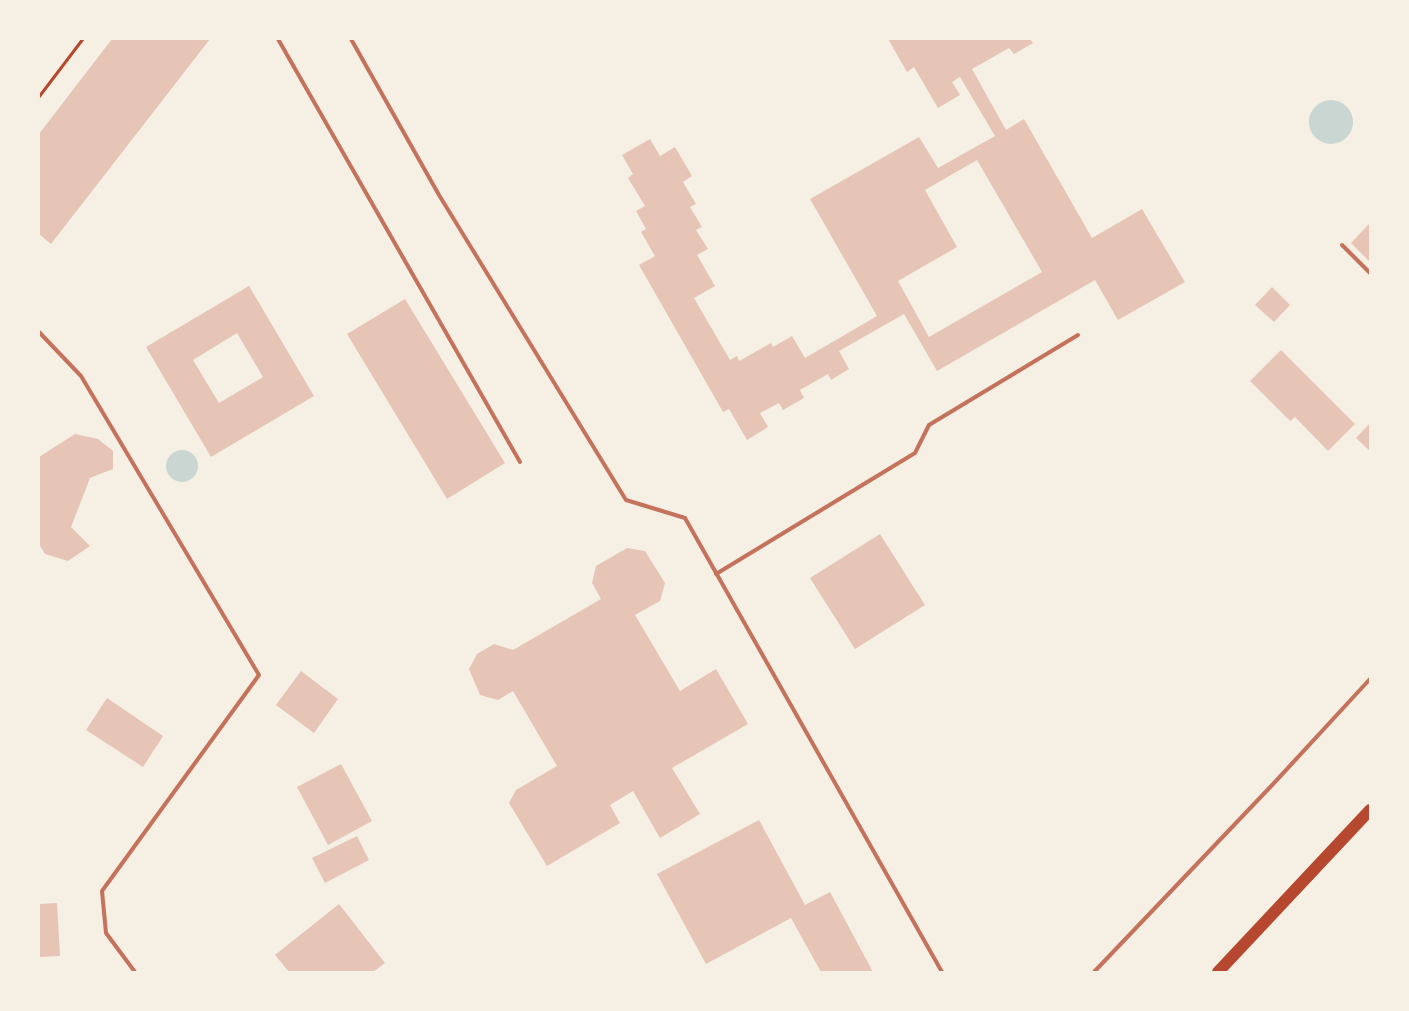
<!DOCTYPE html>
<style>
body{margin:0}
#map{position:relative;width:1409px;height:1011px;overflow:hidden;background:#f6efe4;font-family:"Playfair Display",serif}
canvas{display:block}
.frame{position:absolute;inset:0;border:40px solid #f6efe4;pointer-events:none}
</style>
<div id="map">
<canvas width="1409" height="1011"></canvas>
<div class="frame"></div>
</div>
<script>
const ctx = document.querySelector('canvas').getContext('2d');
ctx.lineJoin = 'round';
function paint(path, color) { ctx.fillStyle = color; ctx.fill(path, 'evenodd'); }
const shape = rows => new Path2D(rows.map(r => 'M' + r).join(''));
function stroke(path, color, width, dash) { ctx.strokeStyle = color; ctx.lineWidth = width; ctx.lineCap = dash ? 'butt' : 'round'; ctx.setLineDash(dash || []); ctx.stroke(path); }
const water = shape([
 '1309 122a22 22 0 1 1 44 0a22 22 0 1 1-44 0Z',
 '166 466a16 16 0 1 1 32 0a16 16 0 1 1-32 0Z'
]);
const building = shape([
 [112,39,210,39,51,244,39,234,39,134],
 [888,39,1030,39,1033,43,1014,54,1009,48,972,69,1006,130,1024,119,1092,238,1142,209,1185,282,1118,320,1095,280,937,371,904,314,839,351,849,369,831,380,828,374,800,390,804,398,783,410,779,403,760,413,768,427,747,440,729,409,723,412,639,265,655,256,641,232,646,229,636,211,645,206,628,178,633,174,622,155,650,139,660,156,675,147,692,176,683,182,696,204,690,207,702,227,696,230,708,249,697,255,715,286,694,298,730,360,737,356,739,361,771,343,773,347,792,336,805,358,877,316,810,199,919,137,938,168,995,136,960,77,952,82,960,95,938,108,914,67,907,72],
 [977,160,1042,272,929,337,898,281,957,247,925,190],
 [1370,223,1370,262,1351,243],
 [249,286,314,396,211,457,146,347],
 [237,333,263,377,219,403,193,360],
 [1272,287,1290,305,1274,322,1255,305],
 [405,299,505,463,447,499,347,334],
 [1281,350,1355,424,1328,451,1295,417,1290,421,1250,381],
 [1370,423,1370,451,1356,438],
 [75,434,98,439,113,451,113,469,90,478,71,527,90,546,68,561,45,554,39,544,39,457],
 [880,534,925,605,855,649,810,578],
 [627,548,645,551,665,583,660,601,635,615,680,691,716,669,748,724,672,768,700,814,660,838,633,791,610,805,620,823,547,866,509,803,516,790,557,766,513,691,498,700,480,695,469,669,477,654,494,644,513,650,601,599,592,583,596,566],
 [301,671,338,699,314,733,276,705],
 [107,698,163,736,143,767,86,730],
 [341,764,372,821,328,845,297,787],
 [759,820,805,905,830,892,873,972,821,972,791,918,706,964,657,874],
 [357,836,369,860,325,883,312,858],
 [57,903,60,956,39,957,39,904],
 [339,904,385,963,373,972,289,972,275,955]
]);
const path = shape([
 [39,97,83,39]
]);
const service = shape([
 [278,39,520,462],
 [351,39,439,195,626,500,685,518,942,972],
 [1342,245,1370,273],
 [39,332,81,376,259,675,102,891,106,933,135,972],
 [716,574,915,453,929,425,1078,335],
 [1094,972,1275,782,1370,679]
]);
const primary = shape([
 [1218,972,1370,810]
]);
paint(water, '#c9d6d2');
paint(building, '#e6c5b7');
stroke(path, '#b5482f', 3);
stroke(service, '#c5725c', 4);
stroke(primary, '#b5482f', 12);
</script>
